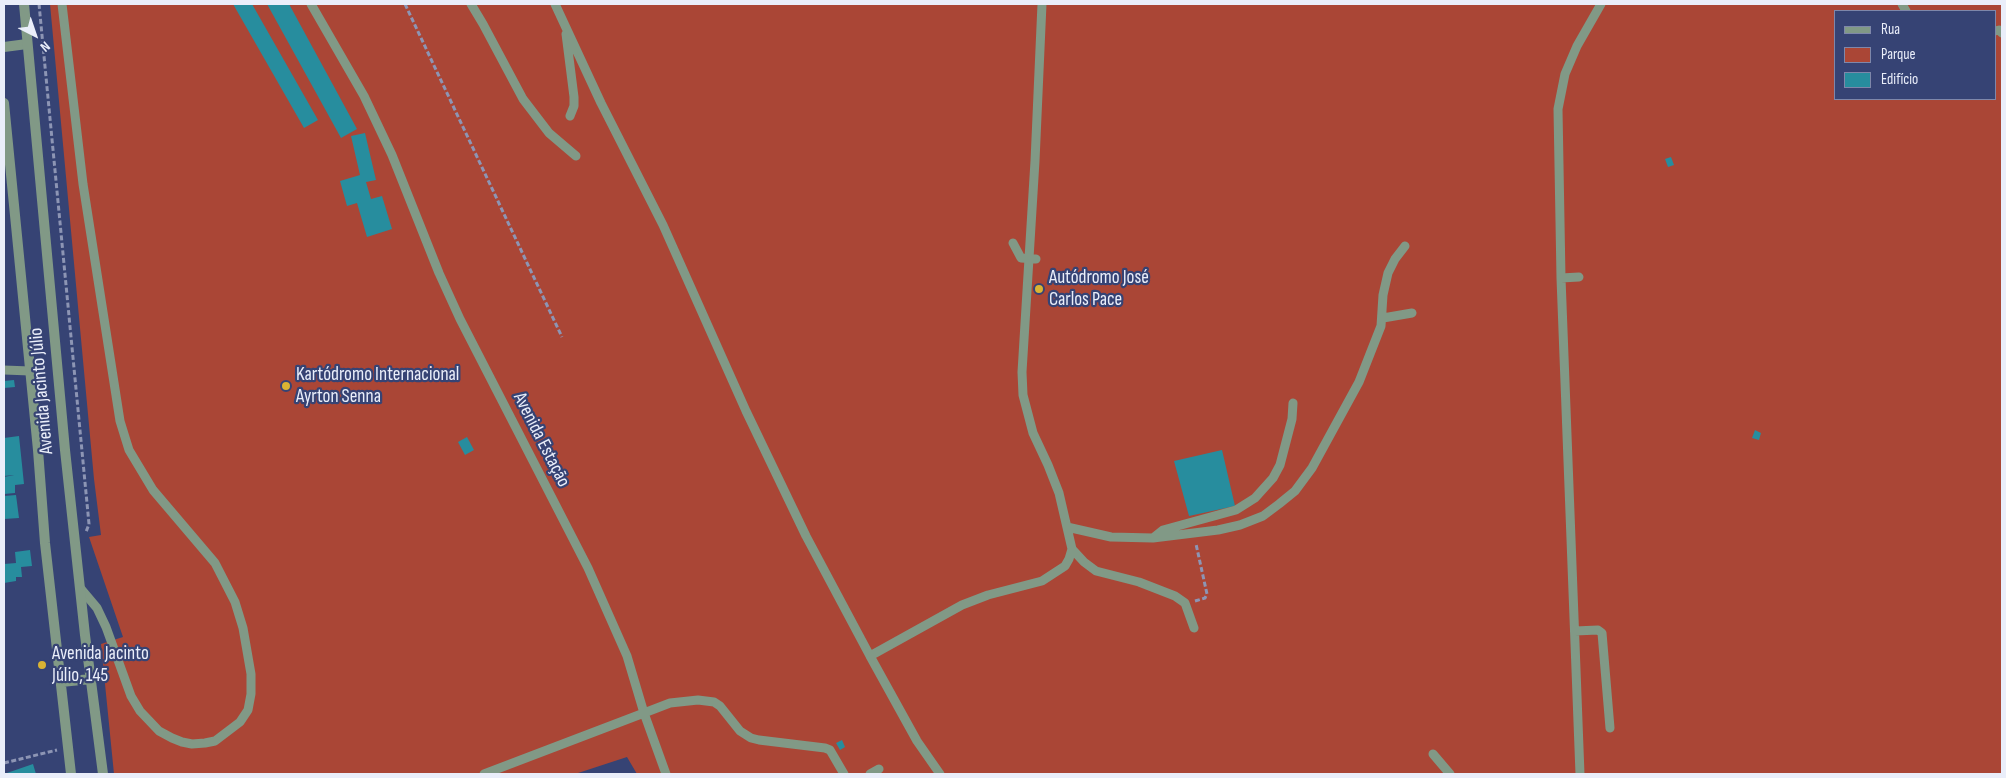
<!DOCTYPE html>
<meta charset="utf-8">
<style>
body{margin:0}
#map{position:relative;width:2006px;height:778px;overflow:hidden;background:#364374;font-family:"Sofia Sans Condensed",sans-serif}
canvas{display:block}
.frame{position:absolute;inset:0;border:5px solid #eaeefa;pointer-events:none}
.legend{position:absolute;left:1834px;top:10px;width:162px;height:90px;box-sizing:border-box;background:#364374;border:1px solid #7e87aa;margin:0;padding:6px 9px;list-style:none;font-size:15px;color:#eaeefa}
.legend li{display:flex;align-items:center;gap:10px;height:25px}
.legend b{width:25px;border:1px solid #7e87aa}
.north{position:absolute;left:10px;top:10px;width:50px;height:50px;-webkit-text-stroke:4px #364374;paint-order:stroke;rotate:139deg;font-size:14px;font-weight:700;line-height:20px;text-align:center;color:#eaeefa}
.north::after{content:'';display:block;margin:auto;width:18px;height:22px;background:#eaeefa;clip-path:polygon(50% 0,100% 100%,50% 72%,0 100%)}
</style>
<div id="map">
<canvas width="2006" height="778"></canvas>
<div class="frame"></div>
<ul class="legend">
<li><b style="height:6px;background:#819986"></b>Rua</li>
<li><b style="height:14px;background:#aa4636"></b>Parque</li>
<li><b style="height:14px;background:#278d9e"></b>Edifício</li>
</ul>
<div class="north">N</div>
</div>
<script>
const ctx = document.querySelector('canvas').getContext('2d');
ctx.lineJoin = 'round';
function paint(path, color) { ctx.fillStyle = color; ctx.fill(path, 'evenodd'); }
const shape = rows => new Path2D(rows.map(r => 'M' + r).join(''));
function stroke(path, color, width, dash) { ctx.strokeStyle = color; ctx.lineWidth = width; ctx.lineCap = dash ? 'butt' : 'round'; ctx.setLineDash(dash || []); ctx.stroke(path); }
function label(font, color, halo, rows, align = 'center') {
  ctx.font = font + ' "Sofia Sans Condensed",sans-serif'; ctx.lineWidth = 4.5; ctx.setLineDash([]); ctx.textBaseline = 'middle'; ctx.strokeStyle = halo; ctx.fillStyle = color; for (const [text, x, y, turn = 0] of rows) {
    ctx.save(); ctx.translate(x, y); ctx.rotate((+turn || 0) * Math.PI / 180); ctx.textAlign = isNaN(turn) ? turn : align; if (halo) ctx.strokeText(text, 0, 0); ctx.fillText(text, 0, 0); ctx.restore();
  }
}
const green = shape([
 [50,4,2002,4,2002,774,637,774,627,757,575,774,114,774,101,644,123,637,89,537,101,535,94,479],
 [1835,11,1995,11,1995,99,1835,99]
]);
const building = shape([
 [233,4,252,4,318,120,304,128],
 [267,4,289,4,357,129,341,138],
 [365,133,376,180,366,182,371,199,382,196,392,229,367,237,357,203,347,206,340,181,360,175,351,136],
 [1671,157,1674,165,1668,167,1665,159],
 [14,380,15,387,4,388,4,381],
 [1755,430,1761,433,1759,440,1752,438],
 [19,436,24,484,15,485,15,493,4,494,4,477,14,475,4,476,4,438],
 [467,437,474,450,465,455,458,442],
 [1222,450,1235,506,1189,516,1174,461],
 [16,495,19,518,4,519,4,496],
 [30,550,32,566,21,567,22,577,16,577,16,581,4,583,4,564,16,563,15,552],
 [842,740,845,747,840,750,836,743],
 [33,764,36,774,4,774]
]);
const path = shape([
 [39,4,89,524,86,532],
 [405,4,562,337],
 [1195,601,1205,598,1207,594,1196,544],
 [4,763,57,750]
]);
const service = shape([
 [62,4,83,184,120,421,129,450,153,490,215,563,235,602,243,628,251,674,251,694,248,710,240,722,215,741,205,743,192,744,182,742,172,738,159,731,140,711,131,696,106,627,97,608,81,589],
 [311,4,364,96,392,155,439,273,460,319,588,568,627,656,644,713,670,703,698,700,714,702,720,706,740,731,751,738,759,740,825,748,830,750,844,774],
 [471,4,483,24,523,99,549,133,576,156],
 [555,4,601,103,663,225,746,411,806,536,870,656],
 [1902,4,1906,11],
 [1995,31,1999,30,2002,33],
 [566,34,574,97,574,106,570,116],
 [1013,243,1021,258,1036,259],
 [1561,278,1579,277],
 [1383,318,1412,313],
 [4,370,30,371],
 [1067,527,1111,537,1153,538,1218,530,1240,525,1263,516,1279,504,1295,491,1312,468,1359,382,1381,326,1383,295,1388,273,1395,259,1405,246],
 [1153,538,1163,530,1236,510,1255,498,1273,478,1280,465,1292,419,1293,403],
 [1072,549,1084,562,1096,571,1139,582,1175,596,1185,603,1194,628],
 [1575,631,1598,630,1602,633,1610,728],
 [1433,754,1450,774],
 [484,774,644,713,666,774],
 [870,774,879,769],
 [940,774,917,741,870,656,962,605,988,595,1042,581,1065,566,1069,559,1072,549,1059,493,1048,465,1033,433,1023,395,1022,372,1035,161,1042,4],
 [1580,774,1561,278,1558,109,1565,74,1577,46,1601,4]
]);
const minor = shape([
 [4,47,27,44]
]);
const tertiary = shape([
 [24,4,65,450,85,635,103,774],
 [4,103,38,450,45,543,71,774],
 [61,682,91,679]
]);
const markers = [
 [1039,289,5,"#dab333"],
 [286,386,5,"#dab333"],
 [42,665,5,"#dab333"]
];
const poiNames = [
 ["Autódromo José",1049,278],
 ["Carlos Pace",1049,300],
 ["Kartódromo Internacional",296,375],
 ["Ayrton Senna",296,397],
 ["Avenida Jacinto",52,654],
 ["Júlio, 145",52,676]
];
const streetNames = [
 ["Avenida Jacinto Júlio",42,391,-95],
 ["Avenida Estação",541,440,63]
];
paint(green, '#aa4636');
paint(building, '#278d9e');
stroke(path, '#8d95b4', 3, [5, 2.5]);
stroke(service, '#819986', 9);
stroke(minor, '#819986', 10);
stroke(tertiary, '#819986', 10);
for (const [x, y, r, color] of markers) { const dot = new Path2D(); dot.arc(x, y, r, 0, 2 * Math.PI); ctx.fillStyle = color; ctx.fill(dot); stroke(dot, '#364374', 2); }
label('19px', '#eaeefa', '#364374', poiNames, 'left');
label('19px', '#eaeefa', '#364374', streetNames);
</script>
